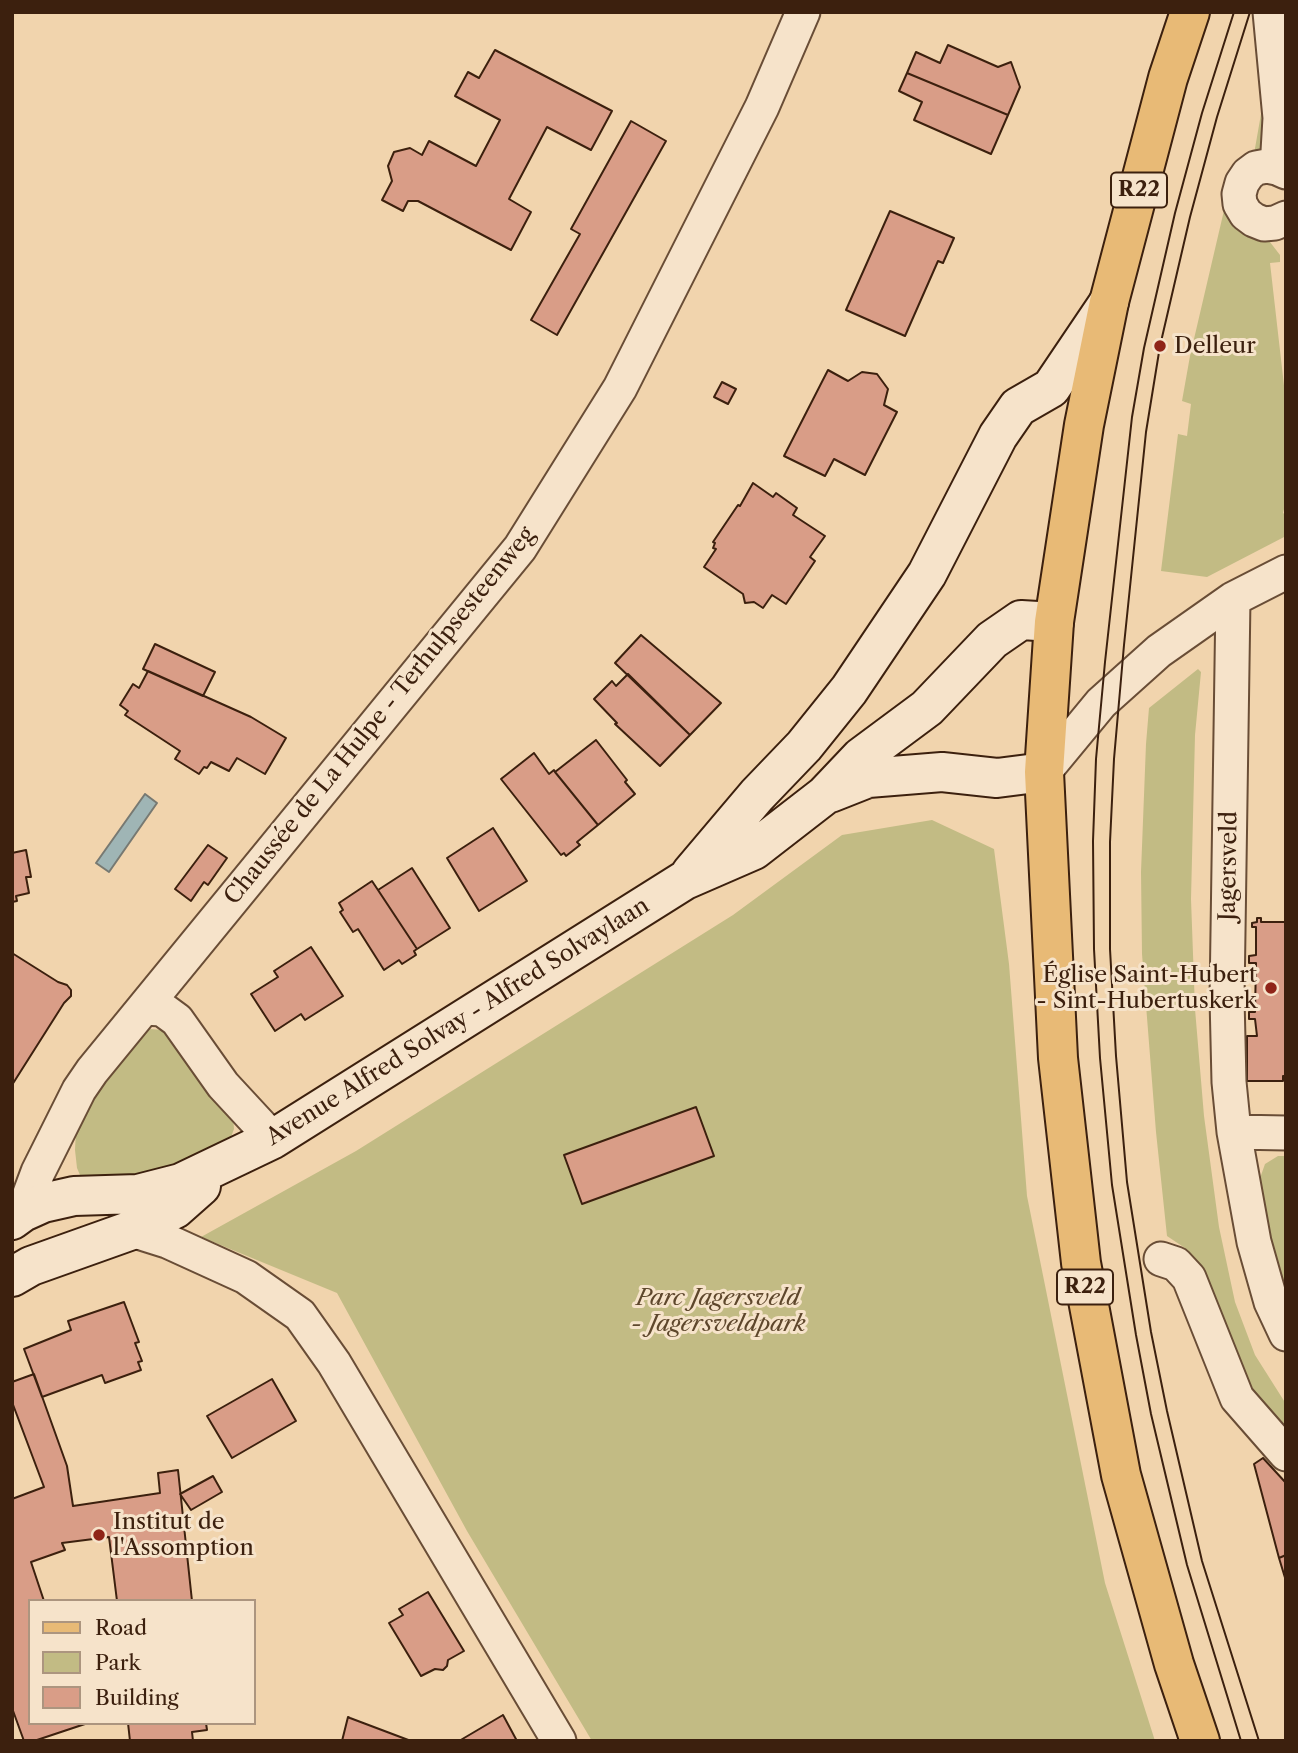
<!DOCTYPE html>
<meta charset="utf-8">
<style>
body{margin:0}
#map{position:relative;width:1298px;height:1753px;overflow:hidden;background:#f1d4ad;font-family:"Libre Caslon Text",serif}
canvas{display:block}
.frame{position:absolute;inset:0;border:14px solid #3c200e;pointer-events:none}
.legend{position:absolute;left:28px;top:1599px;width:228px;height:126px;box-sizing:border-box;background:#f6e3ca;border:2px solid #ac957f;margin:0;padding:9px 12px;list-style:none;font-size:21px;color:#3c200e}
.legend li{display:flex;align-items:center;gap:14px;height:35px}
.legend b{width:35px;border:2px solid #ac957f}
</style>
<div id="map">
<canvas width="1298" height="1753"></canvas>
<div class="frame"></div>
<ul class="legend">
<li><b style="height:9px;background:#e8ba76"></b>Road</li>
<li><b style="height:19px;background:#c2bb84"></b>Park</li>
<li><b style="height:19px;background:#d99d87"></b>Building</li>
</ul>
</div>
<script>
const ctx = document.querySelector('canvas').getContext('2d');
ctx.lineJoin = 'round';
function paint(path, color) { ctx.fillStyle = color; ctx.fill(path, 'evenodd'); }
const shape = rows => new Path2D(rows.map(r => 'M' + r).join(''));
function stroke(path, color, width, dash) { ctx.strokeStyle = color; ctx.lineWidth = width; ctx.lineCap = dash ? 'butt' : 'round'; ctx.setLineDash(dash || []); ctx.stroke(path); }
function label(font, color, halo, rows, align = 'center') {
  ctx.font = font + ' "Libre Caslon Text",serif'; ctx.lineWidth = 6; ctx.setLineDash([]); ctx.textBaseline = 'middle'; ctx.strokeStyle = halo; ctx.fillStyle = color; for (const [text, x, y, turn = 0] of rows) {
    ctx.save(); ctx.translate(x, y); ctx.rotate((+turn || 0) * Math.PI / 180); ctx.textAlign = isNaN(turn) ? turn : align; if (halo) ctx.strokeText(text, 0, 0); ctx.fillText(text, 0, 0); ctx.restore();
  }
}
const green = shape([
 [1262,93,1270,146,1254,154,1261,114],
 [1229,189,1280,255,1280,262,1270,263,1286,403,1286,501,1283,513,1286,515,1286,536,1207,577,1161,571,1178,434,1187,436,1191,404,1182,401,1190,356],
 [1198,669,1201,672,1195,735,1191,899,1195,1009,1204,1116,1219,1227,1235,1302,1255,1355,1286,1404,1286,1443,1259,1410,1192,1258,1185,1248,1167,1236,1156,1132,1142,954,1141,872,1146,744,1149,708],
 [932,820,994,849,1009,964,1027,1196,1105,1583,1155,1741,592,1741,467,1531,337,1293,201,1237,356,1151,733,915,842,835],
 [150,1029,164,1030,233,1116,234,1129,228,1145,171,1173,83,1182,77,1168,75,1150,76,1130,84,1108,137,1037],
 [1278,1156,1286,1156,1286,1305,1271,1249,1259,1181,1265,1164]
]);
const water = shape([
 [145,794,157,803,109,872,96,863,145,794]
]);
const building = shape([
 [948,45,998,67,1011,62,1020,87,1008,115,907,73,916,52,940,63,948,45],
 [495,50,612,111,591,150,547,127,509,199,531,212,511,250,418,201,408,201,403,211,382,200,392,181,388,166,394,152,410,148,422,155,429,141,476,166,500,120,455,96,468,72,479,78,495,50],
 [907,73,1008,115,991,154,914,120,922,102,899,91,907,73],
 [631,121,666,141,557,335,531,320,580,234,571,229,631,121],
 [890,211,954,238,943,263,938,261,905,336,846,310,890,211],
 [828,370,848,381,862,372,877,374,888,389,884,405,897,412,865,475,834,459,825,476,784,456,828,370],
 [722,382,736,389,728,404,714,397,722,382],
 [753,483,773,497,776,493,797,508,793,515,825,536,810,557,815,561,786,604,772,595,763,608,754,602,745,603,743,594,704,567,716,549,713,548,715,543,713,542,738,505,740,506,753,483],
 [641,635,721,703,690,735,615,663,641,635],
 [155,644,215,672,203,696,143,669,155,644],
 [148,671,251,717,286,738,265,774,237,758,229,771,211,762,207,768,204,767,199,774,175,759,180,751,125,715,128,711,120,705,133,684,139,688,148,671],
 [628,674,690,735,660,766,615,724,617,723,594,699,612,681,616,686,628,674],
 [596,740,627,780,625,782,635,794,598,825,555,772,596,740],
 [534,753,549,774,554,770,555,772,598,825,577,842,580,845,566,856,564,853,561,855,501,779,534,753],
 [493,828,527,881,479,911,447,858,493,828],
 [208,845,227,858,208,885,204,882,191,901,175,889,208,845],
 [26,850,31,877,26,877,29,893,16,896,17,901,12,902,12,853,26,850],
 [412,868,450,928,417,949,378,890,412,868],
 [372,881,417,949,414,951,416,955,402,964,399,960,384,970,358,929,353,932,340,912,343,910,339,903,372,881],
 [1257,918,1261,918,1261,922,1286,922,1286,1076,1283,1076,1283,1081,1247,1081,1247,1036,1257,1036,1255,1019,1249,1019,1249,1012,1255,1012,1256,963,1249,963,1249,956,1256,955,1256,927,1252,927,1252,923,1257,922,1257,918],
 [311,947,343,996,305,1020,301,1014,275,1031,251,994,278,977,274,971,311,947],
 [12,953,58,982,67,985,71,990,71,996,64,1003,12,1085,12,953],
 [696,1107,714,1156,582,1204,564,1155,696,1107],
 [124,1302,139,1342,135,1343,142,1361,138,1362,141,1370,105,1383,102,1375,42,1397,24,1349,71,1330,68,1321,124,1302],
 [34,1374,67,1466,73,1506,160,1493,158,1473,178,1470,192,1601,117,1601,109,1537,62,1543,65,1550,31,1562,44,1601,30,1601,30,1723,85,1724,34,1741,24,1741,12,1708,12,1499,44,1487,12,1402,12,1382,34,1374],
 [272,1379,296,1421,232,1458,207,1416,272,1379],
 [1263,1458,1286,1483,1286,1555,1279,1558,1254,1464,1263,1458],
 [213,1476,222,1492,191,1510,180,1494,213,1476],
 [1286,1555,1286,1581,1279,1558,1286,1555],
 [428,1592,464,1651,448,1660,447,1666,443,1670,435,1669,421,1676,389,1623,403,1615,399,1609,428,1592],
 [503,1715,517,1741,459,1741,503,1715],
 [348,1717,350,1718,411,1741,342,1741,348,1717],
 [128,1723,206,1723,207,1730,192,1732,193,1741,130,1741,128,1723]
]);
const street = shape([
 [1270,12,1280,118,1277,168],
 [1286,172,1277,168,1267,166,1256,168,1248,174,1242,183,1239,194,1240,204,1246,214,1254,220,1264,224,1275,223,1286,218],
 [1233,599,1227,998,1229,1082,1234,1132,1254,1242,1271,1302,1286,1334],
 [1044,772,1101,703,1159,651,1233,599,1286,572],
 [144,1008,162,1009,177,1020,223,1085,273,1139],
 [1234,1132,1286,1133],
 [23,1212,38,1172,79,1090,92,1071,520,548,620,388,762,107,803,12],
 [132,1230,167,1241,246,1277,300,1315,334,1363,559,1741],
 [1161,1259,1176,1264,1189,1278,1237,1398,1286,1454]
]);
const secondary = shape([
 [830,793,868,778,942,772,997,778,1044,772],
 [691,873,757,795,804,746,849,690,927,574,998,436,1018,407,1051,388,1109,302],
 [12,1220,23,1212,43,1203,74,1196,138,1194,181,1183,273,1139,685,880,754,850,825,795,861,757,927,708,992,640,1021,620,1054,622],
 [12,1277,31,1266,132,1230,175,1209,201,1186]
]);
const primary = shape([
 [1190,12,1168,78,1109,302,1084,425,1054,622,1044,772,1058,1058,1081,1263,1121,1475,1174,1664,1200,1741]
]);
const tram = shape([
 [1234,12,1202,113,1175,213,1144,348,1132,417,1105,662,1096,759,1093,841,1094,949,1100,1058,1112,1185,1136,1335,1151,1414,1187,1565,1241,1741],
 [1250,12,1217,117,1190,217,1160,346,1146,432,1124,645,1114,759,1110,842,1110,949,1116,1056,1127,1182,1151,1332,1167,1411,1202,1561,1259,1741]
]);
const markers = [
 [1160,346,7,"#8f2418"],
 [1271,988,7,"#8f2418"],
 [99,1535,7,"#8f2418"]
];
const shields = [
 [1139,190,56],
 [1085,1287,56]
];
const shieldNames = [
 ["R22",1139,190],
 ["R22",1085,1287]
];
const poiNames = [
 ["Delleur",1174,346],
 ["Église Saint-Hubert",1257,975,"right"],
 ["- Sint-Hubertuskerk",1257,1001,"right"],
 ["Institut de",113,1522],
 ["l'Assomption",113,1548]
];
const streetNames = [
 ["Chaussée de La Hulpe - Terhulpsesteenweg",380,716,-51],
 ["Jagersveld",1229,866,-89],
 ["Avenue Alfred Solvay - Alfred Solvaylaan",458,1022,-32]
];
const parkNames = [
 ["Parc Jagersveld",718,1298],
 ["- Jagersveldpark",718,1324]
];
paint(green, '#c2bb84');
paint(water, '#9fb5b5');
stroke(water, '#777972', 2);
paint(building, '#d99d87');
stroke(building, '#3c200e', 2);
stroke(street, '#694d36', 37);
stroke(secondary, '#3c200e', 42);
stroke(primary, '#3c200e', 42);
stroke(street, '#f6e3ca', 33);
stroke(secondary, '#f6e3ca', 38);
stroke(primary, '#e8ba76', 38);
stroke(tram, '#3c200e', 2);
for (const [x, y, r, color] of markers) { const dot = new Path2D(); dot.arc(x, y, r, 0, 2 * Math.PI); ctx.fillStyle = color; ctx.fill(dot); stroke(dot, '#f6e3ca', 2.5); }
for (const [x, y, w] of shields) { const box = new Path2D(); box.roundRect(x - w / 2, y - 17.5, w, 35, 5); ctx.fillStyle = '#f6e3ca'; ctx.fill(box); stroke(box, '#3c200e', 2); }
label('bold 21px', '#3c200e', null, shieldNames);
label('23px', '#3c200e', '#f6e3ca', poiNames, 'left');
label('23px', '#3c200e', '#f6e3ca', streetNames);
label('italic 23px', '#5e472c', '#f6e3ca', parkNames);
</script>
